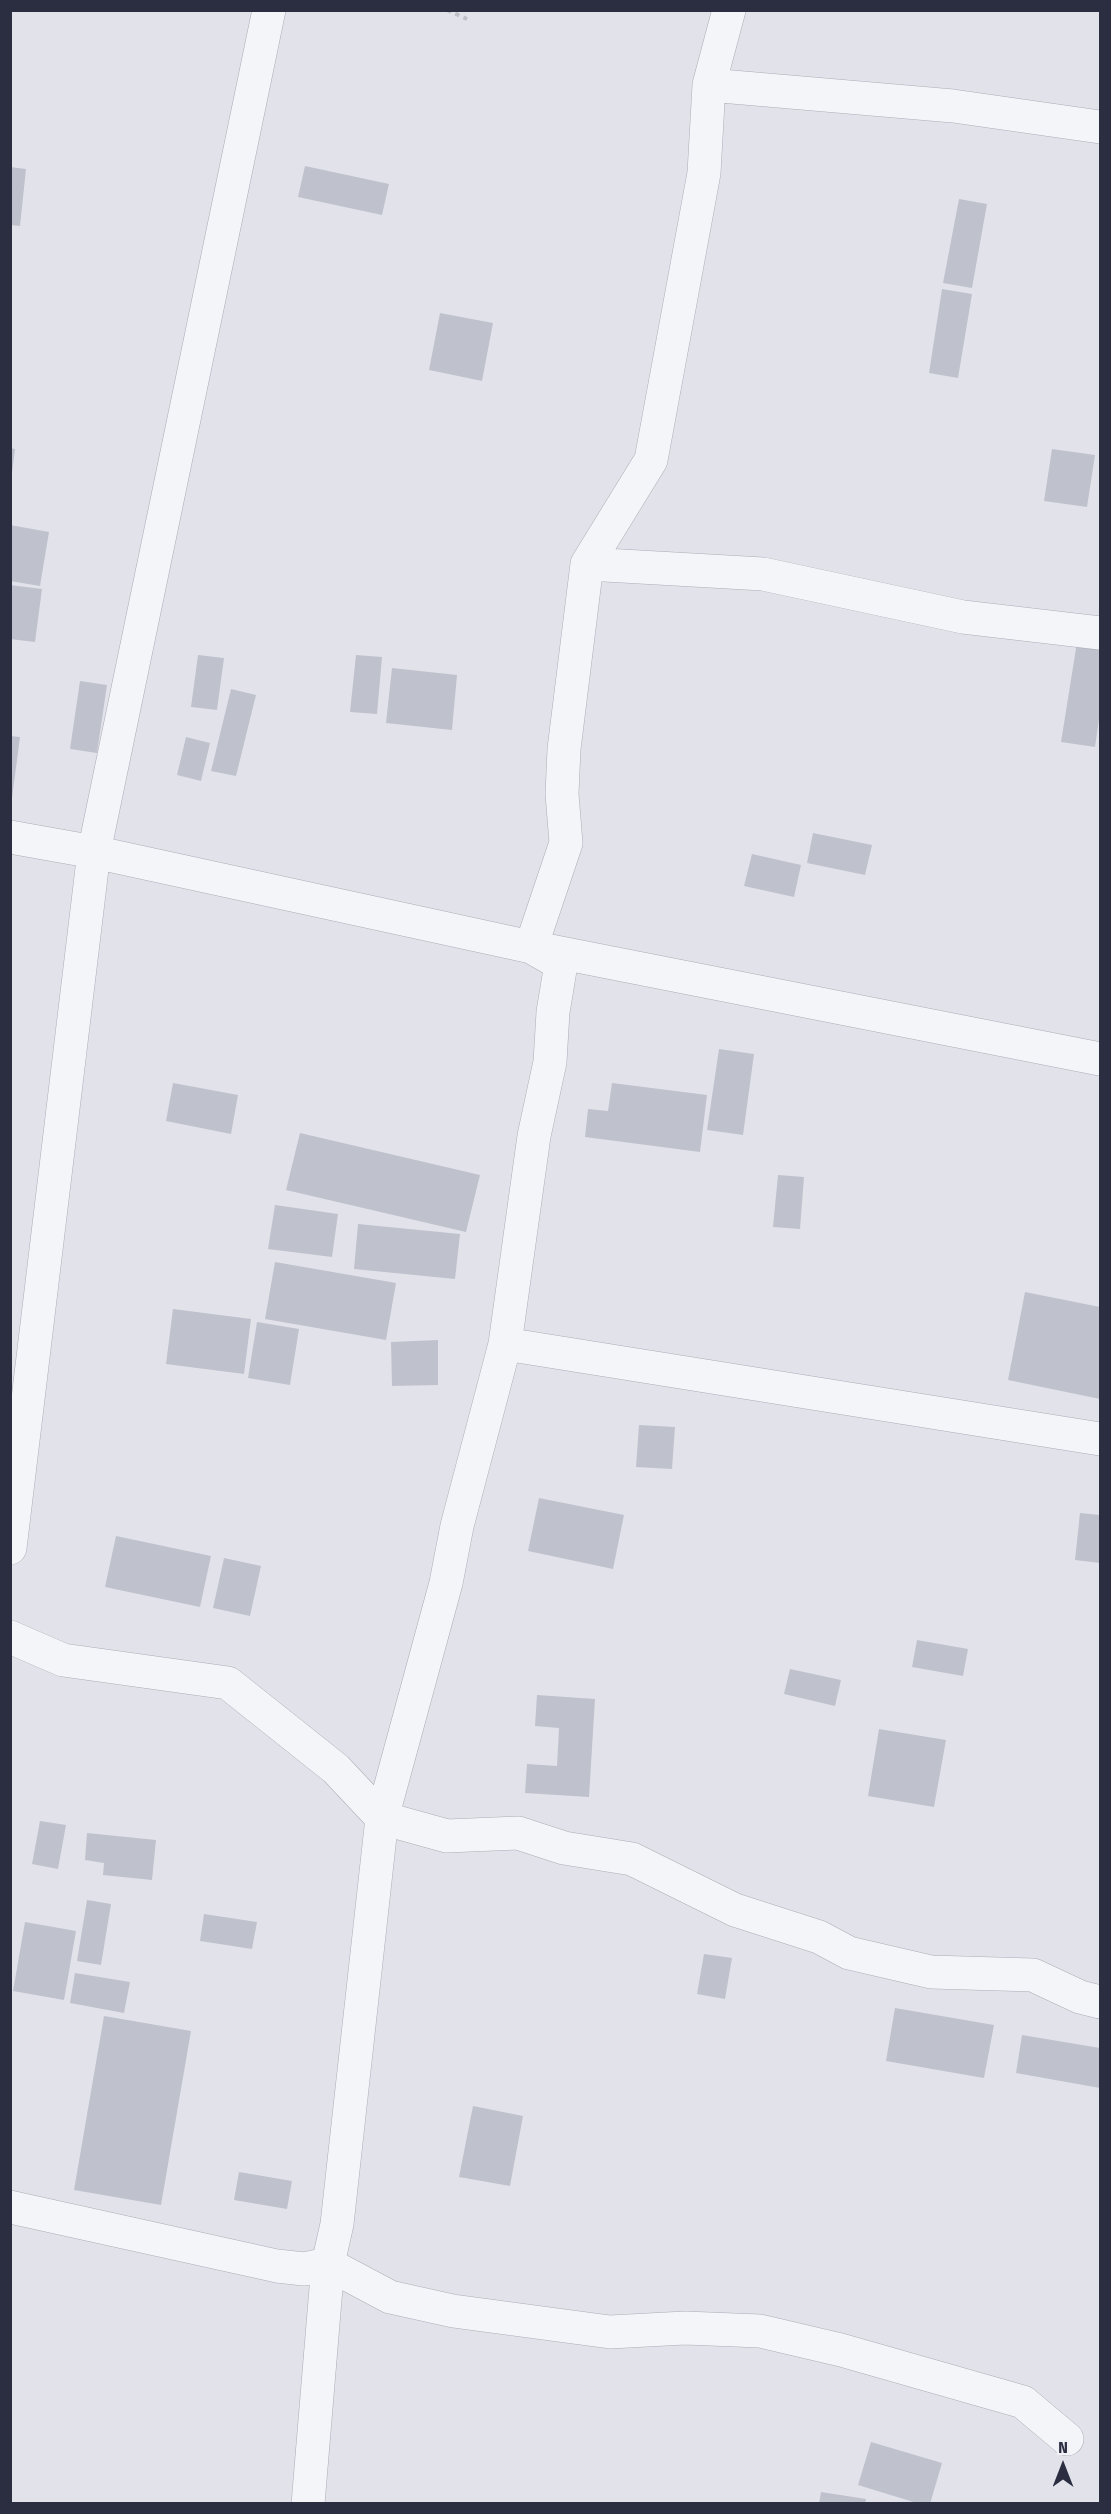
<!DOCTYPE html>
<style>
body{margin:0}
#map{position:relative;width:1111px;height:2514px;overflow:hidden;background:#e2e3ea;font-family:"Fira Sans Condensed",sans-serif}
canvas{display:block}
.frame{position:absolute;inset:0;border:12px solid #2b2d41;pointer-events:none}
.north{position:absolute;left:1033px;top:2436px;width:60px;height:60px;-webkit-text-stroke:4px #f1f2f7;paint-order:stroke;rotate:0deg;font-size:16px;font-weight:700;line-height:24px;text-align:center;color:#2b2d41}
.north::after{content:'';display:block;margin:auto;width:21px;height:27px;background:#2b2d41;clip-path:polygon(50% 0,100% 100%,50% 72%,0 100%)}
</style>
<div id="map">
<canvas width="1111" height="2514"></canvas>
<div class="frame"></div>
<div class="north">N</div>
</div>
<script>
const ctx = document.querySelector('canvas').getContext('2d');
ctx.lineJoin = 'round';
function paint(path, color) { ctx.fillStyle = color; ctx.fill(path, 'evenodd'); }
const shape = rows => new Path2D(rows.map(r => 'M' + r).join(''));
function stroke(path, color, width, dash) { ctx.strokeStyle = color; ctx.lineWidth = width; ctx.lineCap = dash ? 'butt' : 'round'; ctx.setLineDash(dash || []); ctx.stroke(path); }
const building = shape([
 [305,166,389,184,382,215,298,197],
 [10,167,26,169,20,226,10,225],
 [959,199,987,204,972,288,943,283],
 [942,289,972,294,958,378,929,373],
 [440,313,493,323,482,381,429,370],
 [10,448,15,449,12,473,10,473],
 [1052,449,1095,455,1087,507,1044,501],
 [10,525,49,532,40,586,10,581],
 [10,585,42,589,35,642,10,639],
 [1078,636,1100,640,1100,712,1095,747,1061,742],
 [198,655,224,658,217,710,191,707],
 [356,655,382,657,377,714,350,712],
 [392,668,457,675,452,730,386,723],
 [80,681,107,685,97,753,70,749],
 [231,689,256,695,236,776,211,771],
 [10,736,20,737,12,798,10,798],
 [186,737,210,743,201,781,177,775],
 [813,833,872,845,865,875,807,863],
 [752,854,801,865,794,897,744,886],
 [719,1049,754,1054,743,1135,707,1130],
 [173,1083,238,1095,231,1134,166,1121],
 [612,1083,707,1095,700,1152,585,1137,588,1109,608,1111],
 [300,1133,480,1175,466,1232,286,1190],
 [778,1175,804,1177,800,1229,773,1227],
 [275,1205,338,1214,332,1257,268,1249],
 [358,1224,460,1234,455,1279,354,1269],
 [275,1262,396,1283,386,1340,265,1319],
 [1025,1292,1100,1307,1100,1399,1008,1380],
 [173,1309,251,1319,244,1374,166,1364],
 [257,1322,299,1329,290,1385,248,1378],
 [438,1340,438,1385,392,1386,391,1342],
 [639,1425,675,1427,672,1469,636,1467],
 [539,1498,624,1515,613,1569,528,1551],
 [1080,1513,1100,1515,1100,1563,1075,1560],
 [116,1536,211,1556,200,1607,105,1587],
 [224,1558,261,1566,250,1616,213,1608],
 [917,1640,968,1649,963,1676,912,1667],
 [790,1669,841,1680,835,1706,784,1694],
 [537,1695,595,1699,589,1797,525,1793,527,1764,557,1766,559,1728,535,1726],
 [879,1729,946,1740,934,1807,868,1796],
 [40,1821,66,1825,58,1869,32,1864],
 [87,1833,156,1840,152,1880,103,1875,104,1863,85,1860],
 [87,1900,111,1904,101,1965,77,1961],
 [204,1914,257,1922,252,1949,200,1941],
 [25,1922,76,1931,64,2000,13,1991],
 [704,1954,732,1958,725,1999,697,1994],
 [75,1973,130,1982,124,2013,70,2003],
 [895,2008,994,2025,984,2078,886,2061],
 [104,2016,191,2031,161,2205,74,2190],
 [1022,2035,1100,2048,1100,2088,1016,2073],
 [473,2106,523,2116,510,2186,459,2177],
 [239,2172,292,2181,287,2209,234,2200],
 [871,2442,942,2463,930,2504,920,2504,858,2485],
 [821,2492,866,2499,865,2504,819,2504]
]);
const path = shape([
 [447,10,467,19]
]);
const street = shape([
 [709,85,953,106,1100,127],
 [587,564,763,574,963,617,1100,633],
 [10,837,94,852,531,947,1100,1059],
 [505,1344,1100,1439],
 [10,1548,94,852,269,10],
 [10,1637,63,1660,228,1683,336,1769,382,1818,447,1836,518,1833,564,1848,632,1859,735,1910,819,1937,849,1953,931,1972,1033,1975,1080,1997,1100,2002],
 [10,2207,277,2266,304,2269,328,2264,337,2224,382,1818,446,1583,457,1526,505,1344,534,1136,550,1062,553,1012,561,964,531,947,566,843,562,794,564,749,587,564,651,460,704,173,709,85,729,10],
 [308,2504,328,2264,390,2297,453,2311,610,2332,685,2328,760,2331,841,2350,1023,2402,1067,2439]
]);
paint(building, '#bfc1cc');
stroke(street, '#abacb7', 34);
stroke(path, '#c0c1c8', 4, [4.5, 4.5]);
stroke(street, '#f4f5f8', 33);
</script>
